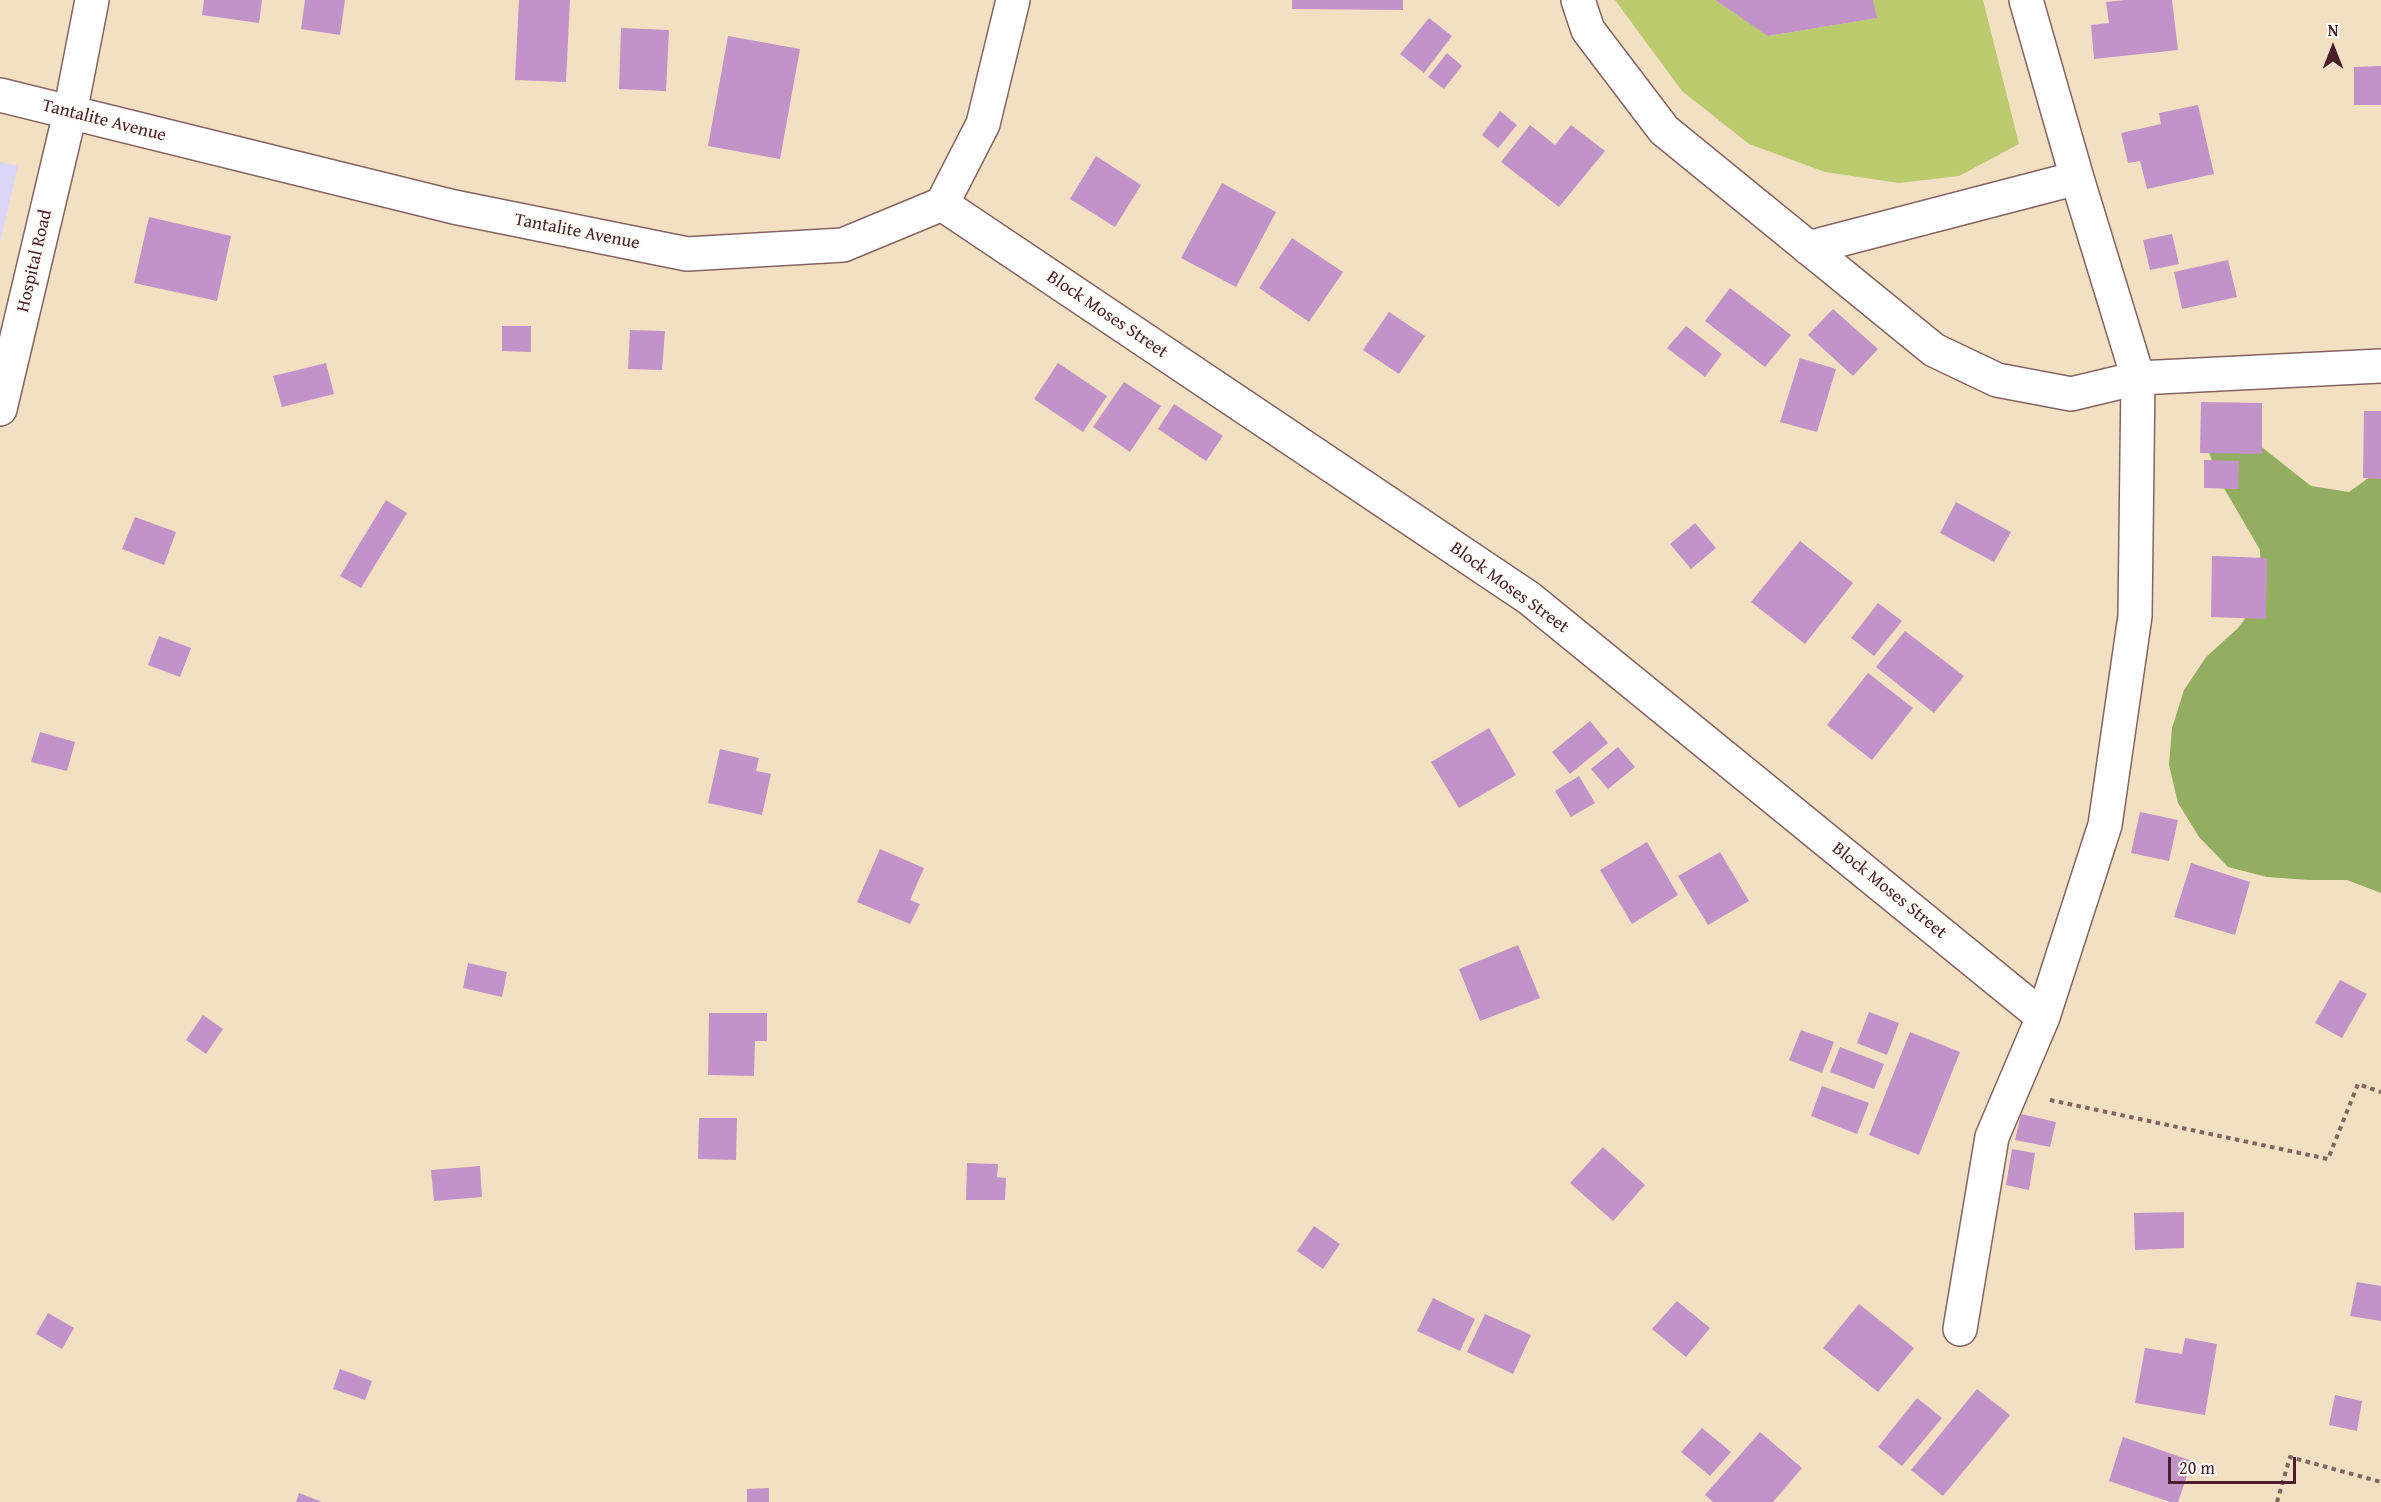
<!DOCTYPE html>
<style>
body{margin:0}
#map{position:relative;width:2381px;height:1502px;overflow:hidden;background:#f3e0c3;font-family:"Gentium Book Plus",serif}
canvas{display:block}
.north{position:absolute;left:2303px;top:18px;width:60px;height:60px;-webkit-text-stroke:4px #fdfcf7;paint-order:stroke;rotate:0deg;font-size:16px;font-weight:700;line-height:24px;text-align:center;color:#4a1f2b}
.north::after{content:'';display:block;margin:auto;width:21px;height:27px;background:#4a1f2b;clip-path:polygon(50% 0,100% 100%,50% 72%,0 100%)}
.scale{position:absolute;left:2168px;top:1457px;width:128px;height:27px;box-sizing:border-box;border:3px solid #4a1f2b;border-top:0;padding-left:8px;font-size:18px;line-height:21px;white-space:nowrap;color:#4a1f2b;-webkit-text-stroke:4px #fdfcf7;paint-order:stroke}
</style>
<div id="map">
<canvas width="2381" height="1502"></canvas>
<div class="north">N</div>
<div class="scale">20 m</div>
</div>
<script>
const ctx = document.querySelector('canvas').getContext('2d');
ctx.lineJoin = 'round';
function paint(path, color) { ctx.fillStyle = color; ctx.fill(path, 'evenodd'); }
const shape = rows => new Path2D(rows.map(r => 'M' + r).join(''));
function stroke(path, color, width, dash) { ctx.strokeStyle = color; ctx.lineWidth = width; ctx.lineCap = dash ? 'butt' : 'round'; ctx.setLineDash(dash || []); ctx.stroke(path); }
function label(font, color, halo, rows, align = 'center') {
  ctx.font = font + ' "Gentium Book Plus",serif'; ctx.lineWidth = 4.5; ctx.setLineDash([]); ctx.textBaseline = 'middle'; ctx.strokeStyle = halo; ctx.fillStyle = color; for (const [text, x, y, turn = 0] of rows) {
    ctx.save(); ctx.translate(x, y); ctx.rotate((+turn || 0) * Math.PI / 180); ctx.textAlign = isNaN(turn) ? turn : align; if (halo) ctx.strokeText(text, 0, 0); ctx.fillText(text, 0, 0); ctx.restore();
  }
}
const built = shape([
 [0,162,18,166,0,243]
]);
const green = shape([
 [1615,0,1715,0,1769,36,1876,18,1873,0,1983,0,2019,144,1959,176,1899,183,1825,172,1749,144,1682,91]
]);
const forest = shape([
 [2249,437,2311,486,2349,492,2381,469,2381,893,2347,880,2309,880,2267,877,2228,867,2199,837,2178,803,2169,765,2172,728,2184,690,2206,657,2237,629,2262,597,2260,550,2218,478,2205,441]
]);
const building = shape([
 [204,0,262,0,259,23,202,15],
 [305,0,345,0,340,35,301,29],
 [519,0,570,0,566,82,515,80],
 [1292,0,1403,0,1403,10,1292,9],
 [1715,0,1873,0,1877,18,1768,36],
 [2125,0,2172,0,2178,50,2094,59,2091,25,2109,23,2106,2],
 [1429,18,1452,36,1424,73,1400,54],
 [621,28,669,30,666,91,619,89],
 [728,36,800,49,780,159,708,146],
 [1447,53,1462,66,1444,89,1428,77],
 [2381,66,2381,105,2354,105,2354,67],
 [2198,105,2214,174,2147,189,2140,161,2128,163,2121,133,2161,124,2159,113],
 [1500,111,1517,125,1498,148,1482,135],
 [1530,125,1555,145,1571,125,1605,151,1559,207,1501,162],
 [1096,156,1141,185,1115,227,1070,199],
 [1222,183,1276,212,1236,287,1181,258],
 [149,217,231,236,217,301,134,283],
 [2172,234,2179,264,2150,270,2143,240],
 [1292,238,1343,272,1309,322,1259,288],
 [2228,260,2237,297,2182,309,2174,272],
 [1730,288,1791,335,1765,367,1705,321],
 [1833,309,1878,349,1853,376,1808,335],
 [1389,312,1425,336,1399,374,1363,350],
 [502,326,531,326,531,352,502,351],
 [1686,326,1722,354,1705,377,1667,348],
 [630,330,665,331,662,370,628,369],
 [1800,358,1836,369,1817,432,1780,422],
 [326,363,334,394,282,407,273,376],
 [1058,363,1107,396,1083,432,1034,399],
 [1124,382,1161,406,1130,452,1093,427],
 [2201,402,2262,403,2262,454,2200,453],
 [1174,404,1223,436,1206,461,1158,429],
 [2364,411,2381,411,2381,479,2363,478],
 [2204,460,2239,461,2238,489,2204,488],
 [386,500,407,513,361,588,340,576],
 [1956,502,2011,532,1994,562,1940,533],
 [135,517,176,532,164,565,122,549],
 [1695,523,1716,548,1691,569,1670,544],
 [1800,541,1853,583,1805,644,1751,602],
 [2212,556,2267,558,2266,619,2211,617],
 [1878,603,1902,621,1874,656,1851,638],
 [1905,631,1964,676,1934,713,1876,667],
 [159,636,191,648,180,677,148,665],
 [1868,673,1913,708,1872,760,1827,725],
 [1590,721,1608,743,1570,774,1552,752],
 [1489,728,1516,775,1459,808,1431,762],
 [40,732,75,742,67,771,31,762],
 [1618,747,1635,767,1608,789,1591,769],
 [720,749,759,758,756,771,771,774,762,815,708,803],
 [1579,776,1595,803,1571,817,1555,791],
 [2140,812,2178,820,2169,861,2131,853],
 [1647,842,1678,895,1632,924,1600,870],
 [880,849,924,868,910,900,920,904,910,924,857,902],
 [1720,852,1749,901,1708,925,1678,876],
 [2191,863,2250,882,2235,935,2174,917],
 [1518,945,1540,998,1480,1021,1459,969],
 [468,963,507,972,502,997,463,988],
 [2340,980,2367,994,2342,1038,2315,1023],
 [1869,1012,1899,1023,1887,1055,1857,1043],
 [709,1013,767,1013,767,1041,755,1041,754,1076,708,1075],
 [203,1015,223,1029,206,1054,186,1040],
 [1801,1030,1834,1042,1822,1073,1789,1060],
 [1910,1032,1960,1052,1919,1155,1869,1135],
 [1840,1047,1884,1064,1874,1089,1830,1072],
 [1822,1086,1869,1103,1857,1134,1811,1116],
 [2021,1114,2056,1122,2050,1147,2015,1140],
 [699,1118,737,1118,736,1160,698,1159],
 [1603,1147,1645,1185,1613,1221,1570,1183],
 [2012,1149,2035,1153,2029,1190,2006,1185],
 [967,1163,998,1164,997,1177,1006,1178,1005,1200,966,1200],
 [480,1166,482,1197,434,1201,431,1170],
 [2184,1212,2184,1248,2135,1250,2134,1213],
 [1314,1226,1340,1244,1323,1269,1297,1251],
 [2357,1282,2381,1286,2381,1321,2350,1316],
 [1433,1298,1475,1319,1460,1351,1417,1331],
 [1677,1301,1710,1328,1686,1357,1652,1329],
 [1859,1304,1914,1348,1878,1392,1823,1348],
 [48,1313,74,1328,62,1349,36,1334],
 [1485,1314,1531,1335,1513,1374,1467,1352],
 [2185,1338,2217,1344,2205,1415,2135,1403,2145,1348,2182,1354],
 [340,1369,372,1381,365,1400,333,1389],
 [1977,1389,2010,1415,1943,1496,1911,1470],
 [2335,1395,2362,1401,2357,1431,2329,1425],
 [1917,1398,1942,1418,1902,1466,1878,1447],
 [1702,1428,1731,1452,1710,1476,1681,1452],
 [1760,1432,1802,1468,1773,1502,1713,1502,1705,1495],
 [2123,1437,2192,1461,2178,1502,2170,1502,2109,1481],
 [769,1488,769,1502,747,1502,747,1489],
 [299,1493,322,1502,296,1502]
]);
const path = shape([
 [2050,1100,2328,1159,2358,1084,2381,1092],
 [2277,1502,2290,1457,2381,1482]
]);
const street = shape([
 [1578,0,1588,30,1664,130,1934,350,1997,380,2071,394,2138,378,2381,366],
 [0,95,454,207,687,254,843,245,942,204,983,124,1013,0],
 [942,204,1529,598,2043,1017],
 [1808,248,2077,178],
 [0,409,70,113,92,0],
 [1960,1329,1992,1137,2043,1017,2105,825,2135,616,2138,378,2077,178,2026,0]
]);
const streetNames = [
 ["Tantalite Avenue",104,121,14],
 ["Tantalite Avenue",577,232,11],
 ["Hospital Road",35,261,-77],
 ["Block Moses Street",1107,315,34],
 ["Block Moses Street",1509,588,36],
 ["Block Moses Street",1889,891,39]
];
paint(built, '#dbd6f7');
paint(green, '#baca6d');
paint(forest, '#93ae60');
paint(building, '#c193c8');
stroke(street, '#856360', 36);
stroke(path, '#856360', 4, [4.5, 4.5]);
stroke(street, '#fff', 33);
label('18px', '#4a1f2b', '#fdfcf7', streetNames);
</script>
